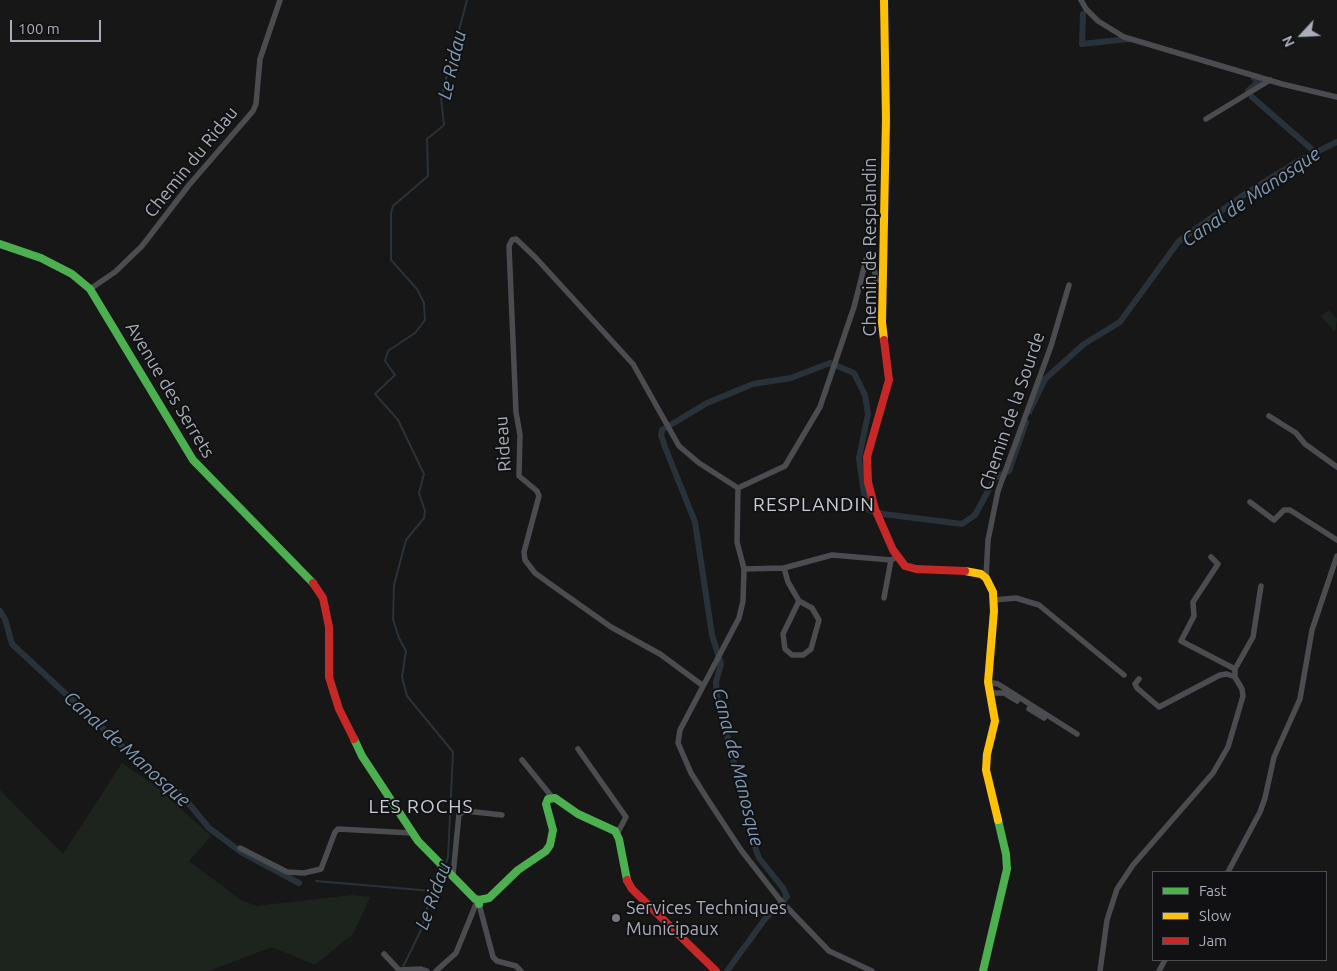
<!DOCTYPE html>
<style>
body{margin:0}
#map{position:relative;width:1337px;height:971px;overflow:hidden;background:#171717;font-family:Ubuntu,sans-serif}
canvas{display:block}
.legend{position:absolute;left:1152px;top:871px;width:175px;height:90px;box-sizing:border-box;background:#111113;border:1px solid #4d4f55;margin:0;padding:6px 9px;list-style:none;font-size:15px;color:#a8adb8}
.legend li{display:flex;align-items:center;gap:10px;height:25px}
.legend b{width:25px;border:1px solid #4d4f55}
.north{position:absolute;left:1277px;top:10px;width:50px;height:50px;-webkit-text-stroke:4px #111113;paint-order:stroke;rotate:245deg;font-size:14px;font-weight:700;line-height:20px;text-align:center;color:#a8adb8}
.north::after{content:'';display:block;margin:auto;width:18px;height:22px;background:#a8adb8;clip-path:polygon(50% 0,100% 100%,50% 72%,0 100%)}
.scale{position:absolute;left:10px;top:20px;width:91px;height:22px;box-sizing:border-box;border:2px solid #a8adb8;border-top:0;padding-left:6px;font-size:15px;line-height:18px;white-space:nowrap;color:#a8adb8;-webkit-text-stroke:4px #111113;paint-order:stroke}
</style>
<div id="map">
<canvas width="1337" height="971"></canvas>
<ul class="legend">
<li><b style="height:6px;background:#4caf50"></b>Fast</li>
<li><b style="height:6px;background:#ffc107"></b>Slow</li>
<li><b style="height:6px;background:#c62828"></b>Jam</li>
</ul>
<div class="north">N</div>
<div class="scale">100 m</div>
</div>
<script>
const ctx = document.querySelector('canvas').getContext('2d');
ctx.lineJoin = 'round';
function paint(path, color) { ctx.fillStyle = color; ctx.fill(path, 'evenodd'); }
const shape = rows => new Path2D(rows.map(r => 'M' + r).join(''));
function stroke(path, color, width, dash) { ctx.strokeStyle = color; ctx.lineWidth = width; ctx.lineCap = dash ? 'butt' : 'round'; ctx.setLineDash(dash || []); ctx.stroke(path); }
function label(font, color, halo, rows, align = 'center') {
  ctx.font = font + ' Ubuntu,sans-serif'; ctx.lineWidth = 4; ctx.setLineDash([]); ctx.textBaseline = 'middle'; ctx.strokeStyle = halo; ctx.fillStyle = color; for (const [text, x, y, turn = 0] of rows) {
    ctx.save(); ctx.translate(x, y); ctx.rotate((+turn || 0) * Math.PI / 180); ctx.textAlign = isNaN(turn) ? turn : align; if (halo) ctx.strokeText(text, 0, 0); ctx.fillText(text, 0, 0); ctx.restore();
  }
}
const green = shape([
 [1329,310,1337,319,1335,332,1321,316],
 [122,763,153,784,211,836,189,861,241,900,256,906,353,895,370,897,353,934,315,965,272,947,209,971,0,971,0,790,63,854]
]);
const stream = shape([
 [445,866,448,857,453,752,407,696,402,677,406,651,399,638,393,619,394,585,406,540,424,518,425,511,419,493,424,474,398,420,375,394,395,375,385,361,388,351,415,333,425,320,424,303,417,289,391,260,391,213,393,206,428,176,427,139,444,125,441,98,467,0],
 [316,881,432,891],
 [402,969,421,930,432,891,443,870]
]);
const canal = shape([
 [1083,14,1082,44,1128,39],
 [1248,91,1260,80,1254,78],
 [1252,97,1315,152],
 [1029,412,1045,379,1084,344,1120,322,1179,241,1245,194,1300,160,1337,142],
 [0,611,5,619,12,644,152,774,180,793,209,828,241,852,299,883],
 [727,971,765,919,787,897,783,888,759,858,756,850,717,696,716,682,721,664,712,635,695,522,665,447,661,435,662,430,707,403,753,384,791,378,830,363,854,373,865,395,868,414,859,458,864,494,869,510,883,514,962,524,975,515,995,478,1009,471,1026,422]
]);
const street = shape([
 [1081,0,1086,9,1098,21,1124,37,1282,84,1337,97],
 [1206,119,1270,80],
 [90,289,115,272,142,246,189,185,253,111,256,104,260,59,280,0],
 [1269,416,1296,433,1305,444,1337,467],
 [738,488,785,466,820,407,854,307,867,256,872,258,876,279,883,282],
 [1250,502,1274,520,1284,510,1290,510,1337,540],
 [1211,557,1218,564,1193,602,1194,616,1181,641,1235,669],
 [784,568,788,582,799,601,812,608,819,620,811,649,803,655,792,655,785,649,783,634,799,601],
 [744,569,784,568,832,555,891,560,897,557],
 [986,578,988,540,998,491,1051,346,1069,285],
 [884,598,891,560],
 [994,600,1016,598,1039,605,1124,675],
 [1139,679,1135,684,1137,688,1159,707,1220,675,1227,674,1235,677],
 [988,682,998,684,1077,734],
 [702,685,660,654,611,627,553,586,535,573,525,560,524,552,539,496,537,491,519,476,520,435,516,412,509,246,512,240,516,239,535,257,633,364,679,446,699,463,738,488,737,542,744,569,743,601,739,618,680,730,678,743,691,773,708,800,741,850,780,900,829,951,872,971],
 [991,693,1004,693,1017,701],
 [1029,709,1044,718],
 [578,749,626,817,617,834],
 [522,760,552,797],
 [240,848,287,872,304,873,321,869,335,832,338,829,412,833],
 [1228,872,1260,812,1265,798,1274,757,1300,699,1312,630,1337,556],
 [453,875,459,814,466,811,502,815],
 [479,904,493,957,497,961,516,966,521,971],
 [384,954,399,970,421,969,427,971],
 [436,971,456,953,476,904],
 [1100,971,1107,920,1117,889,1133,865,1213,773,1228,747,1243,696,1242,689,1235,677,1235,669,1253,637,1261,586],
 [1159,971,1165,960]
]);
const fast = shape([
 [0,244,41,258,72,274,90,289,193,460,313,583],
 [354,739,362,756,418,841,475,899,479,900,479,904],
 [479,900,489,898,518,870,546,851,550,845,553,830,546,804,548,799,555,798,578,814,615,831,619,839,627,880],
 [983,971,1007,869,1006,854,998,820]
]);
const slow = shape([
 [884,0,886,119,882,322,884,340],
 [965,571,981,574,986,578,993,592,994,611,988,682,995,721,987,754,986,770,998,820]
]);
const jam = shape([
 [884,340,889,380,867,457,868,482,875,509,893,550,905,566,916,569,965,571],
 [313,583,323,598,329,627,329,677,339,709,354,739],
 [627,880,632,889,716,971]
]);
const markers = [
 [616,918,5,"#757880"]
];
const streetNames = [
 ["Chemin du Ridau",191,162,-51],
 ["Chemin de Resplandin",870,247,-90],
 ["Avenue des Serrets",170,390,59],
 ["Chemin de la Sourde",1012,411,-71],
 ["Rideau",503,444,-94]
];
const poiNames = [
 ["Services Techniques",626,908],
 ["Municipaux",626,929]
];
const waterNames = [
 ["Le Ridau",452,65,-77],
 ["Canal de Manosque",1251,197,-34],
 ["Canal de Manosque",127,749,42],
 ["Canal de Manosque",738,767,76],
 ["Le Ridau",433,896,-70]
];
const neighbourhoodNames = [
 ["RESPLANDIN",814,505],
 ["LES ROCHS",421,807]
];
paint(green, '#1d241e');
stroke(stream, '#2a3239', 2);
stroke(canal, '#2a3239', 6);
stroke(street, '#4b4c50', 5.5);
stroke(fast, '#4caf50', 8);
stroke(slow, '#ffc107', 8);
stroke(jam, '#c62828', 8);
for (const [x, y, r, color] of markers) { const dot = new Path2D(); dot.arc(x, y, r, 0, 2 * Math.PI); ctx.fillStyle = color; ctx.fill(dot); stroke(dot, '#111113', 2); }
label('18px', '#a8adb8', '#111113', streetNames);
label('18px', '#a8adb8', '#111113', poiNames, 'left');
label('italic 19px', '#7f9bb3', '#111113', waterNames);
ctx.letterSpacing = '1px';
label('19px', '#c9ccd4', '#111113', neighbourhoodNames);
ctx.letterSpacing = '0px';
</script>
